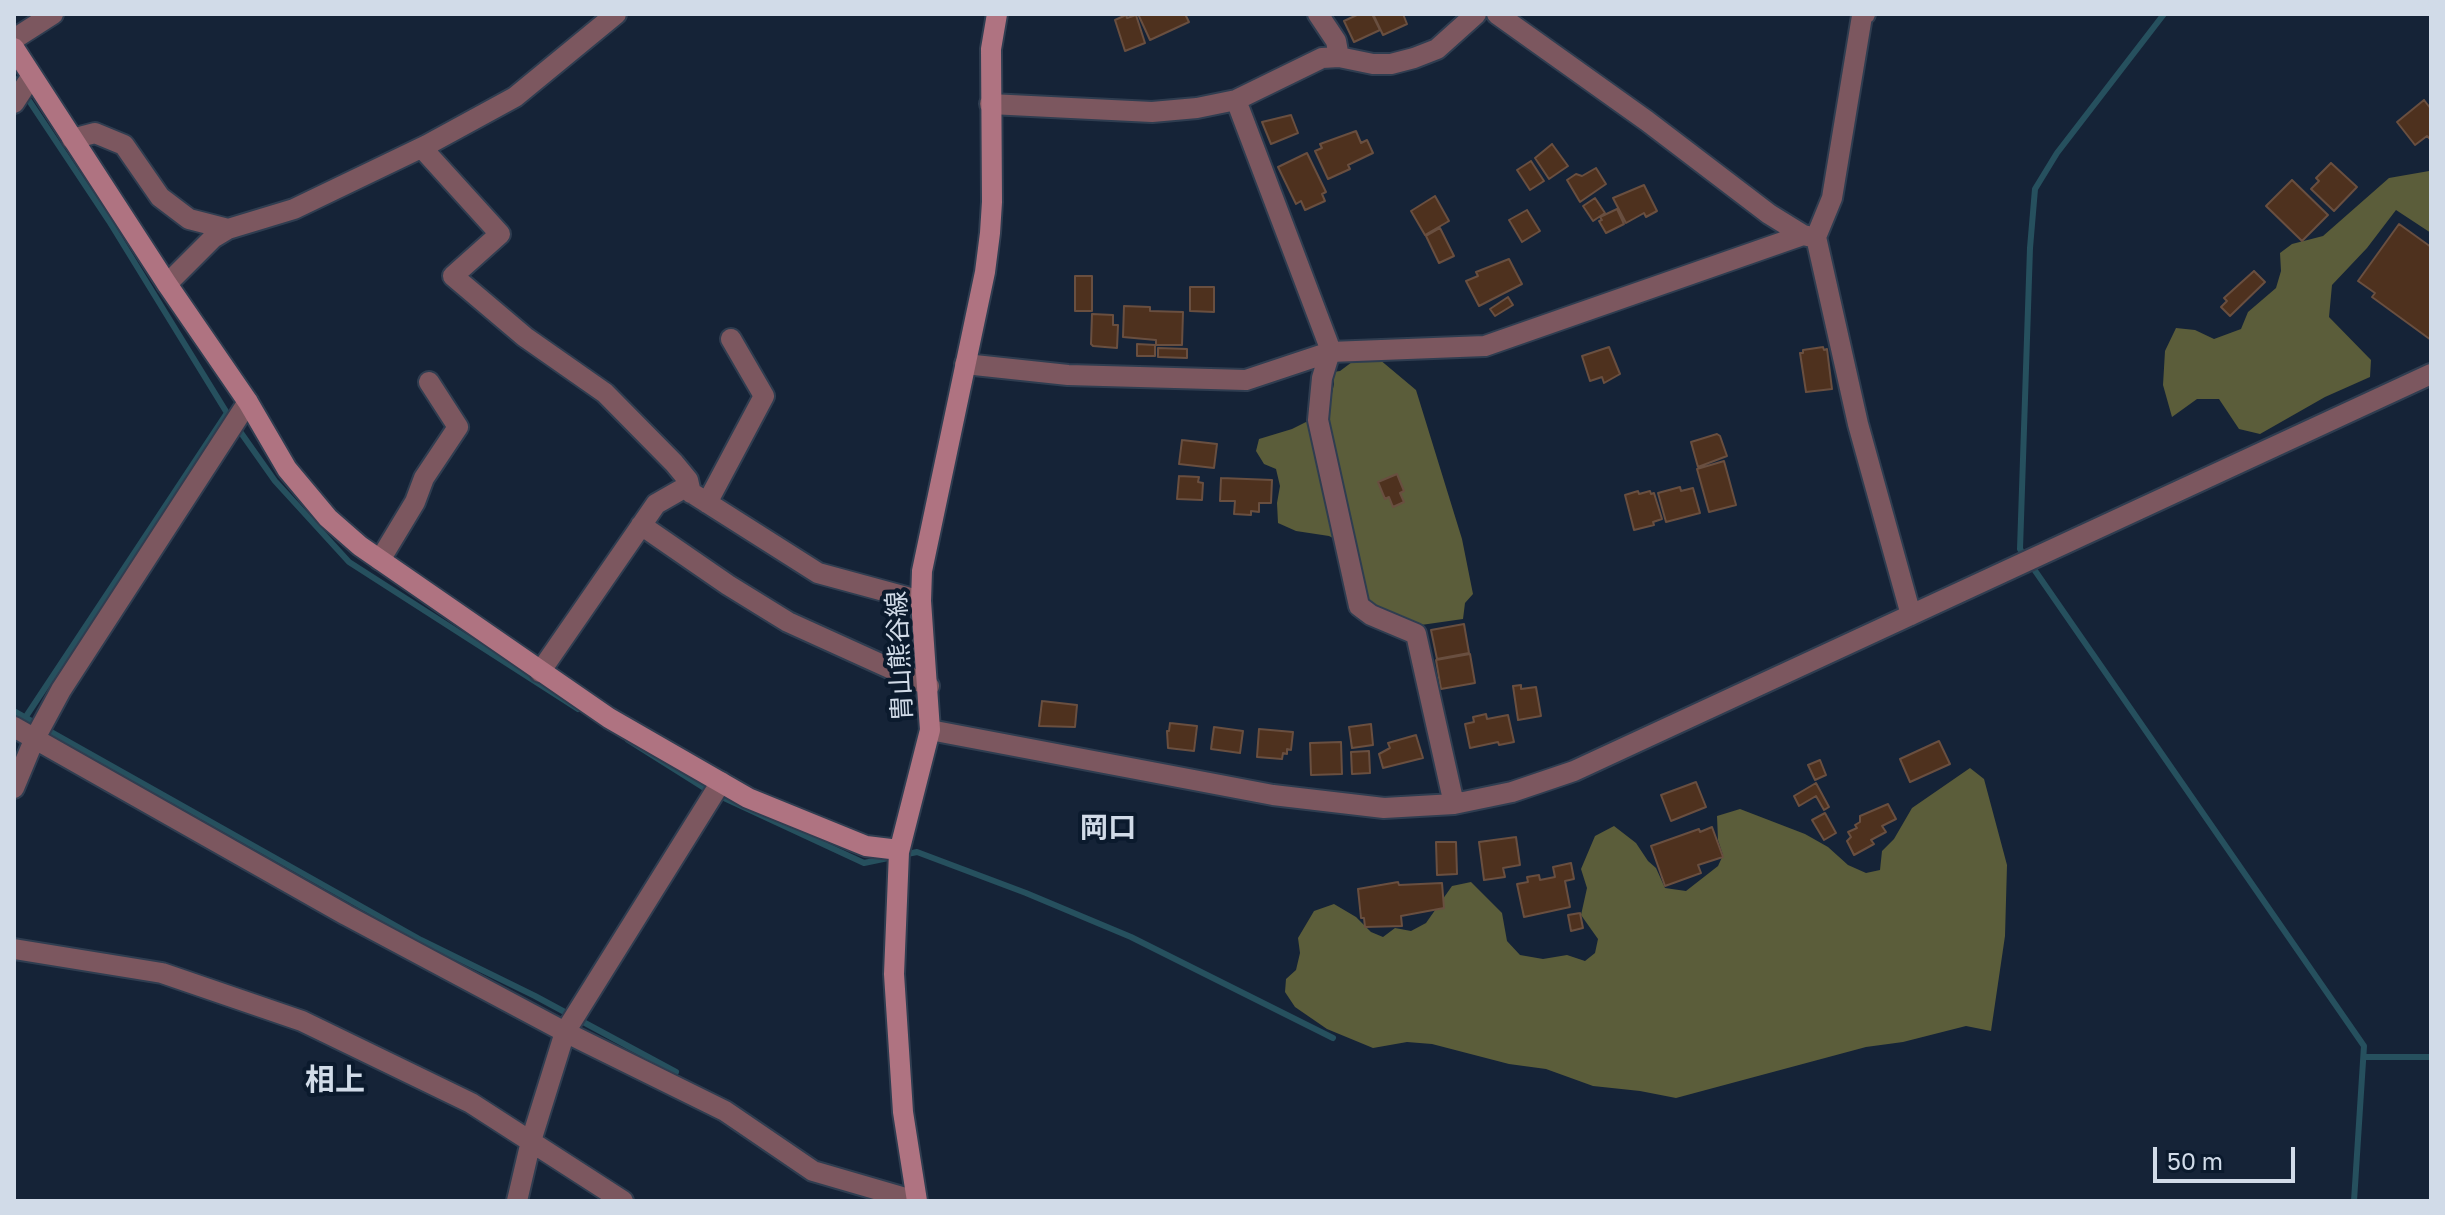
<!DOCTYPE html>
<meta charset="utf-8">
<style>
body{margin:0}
#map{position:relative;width:2445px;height:1215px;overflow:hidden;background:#152337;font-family:"Golos Text",sans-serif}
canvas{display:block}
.frame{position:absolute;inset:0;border:16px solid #d1dbe8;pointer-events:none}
.scale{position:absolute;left:2153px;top:1147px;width:142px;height:36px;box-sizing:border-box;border:4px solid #d1dbe8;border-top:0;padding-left:10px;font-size:24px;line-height:28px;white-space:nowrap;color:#d1dbe8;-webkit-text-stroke:6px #0b1a2d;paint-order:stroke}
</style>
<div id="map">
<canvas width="2445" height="1215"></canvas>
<div class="frame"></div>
<div class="scale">50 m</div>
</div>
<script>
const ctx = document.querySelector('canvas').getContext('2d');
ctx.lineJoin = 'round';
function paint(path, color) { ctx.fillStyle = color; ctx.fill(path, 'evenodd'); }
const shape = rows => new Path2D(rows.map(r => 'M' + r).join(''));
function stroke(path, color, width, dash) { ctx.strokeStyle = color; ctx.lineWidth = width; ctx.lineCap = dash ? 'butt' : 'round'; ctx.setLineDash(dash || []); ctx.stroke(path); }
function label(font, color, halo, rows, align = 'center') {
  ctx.font = font + ' "Golos Text","Noto Sans JP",sans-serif'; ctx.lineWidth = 8; ctx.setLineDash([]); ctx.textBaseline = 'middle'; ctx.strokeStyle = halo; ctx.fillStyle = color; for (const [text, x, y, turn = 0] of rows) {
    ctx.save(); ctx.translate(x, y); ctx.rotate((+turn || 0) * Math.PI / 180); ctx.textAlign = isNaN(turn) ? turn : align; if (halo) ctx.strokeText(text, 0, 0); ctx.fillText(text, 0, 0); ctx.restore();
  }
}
const forest = shape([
 [2429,171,2431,233,2396,210,2367,248,2332,285,2329,317,2371,360,2370,377,2325,397,2260,434,2239,429,2219,399,2197,399,2172,417,2163,385,2165,351,2176,328,2195,330,2214,339,2241,329,2248,312,2276,288,2281,271,2280,253,2292,244,2323,236,2389,178],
 [1356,359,1379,359,1416,390,1462,539,1473,594,1465,603,1463,619,1421,625,1369,603,1351,547,1329,536,1296,531,1278,523,1277,503,1280,486,1276,469,1264,464,1256,451,1259,439,1292,429,1328,411,1334,384,1333,372,1340,371],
 [1970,768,1984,779,2007,865,2005,936,1991,1031,1966,1026,1903,1042,1866,1047,1676,1098,1640,1091,1593,1086,1546,1069,1509,1064,1432,1044,1407,1042,1373,1048,1327,1029,1295,1007,1285,992,1286,979,1296,970,1300,953,1298,938,1314,911,1334,904,1356,917,1371,932,1383,937,1395,928,1411,931,1426,923,1452,886,1471,882,1502,913,1507,941,1520,955,1543,959,1567,955,1585,961,1595,953,1598,939,1581,915,1587,888,1581,869,1595,836,1614,826,1636,843,1648,861,1656,868,1665,888,1686,891,1718,866,1723,855,1718,840,1717,816,1740,809,1805,834,1828,847,1848,865,1866,873,1880,870,1882,851,1894,839,1912,808]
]);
const stream = shape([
 [2164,14,2057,153,2035,189,2030,248,2020,549,2364,1046,2354,1201],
 [14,78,109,221,227,413,275,481,349,562,578,709],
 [14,711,421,940,535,996,676,1072],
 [25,718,227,413],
 [628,740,709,791,864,863,917,852,1026,893,1131,937,1333,1038],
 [2364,1057,2431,1057]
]);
const building = shape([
 [1138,14,1185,14,1189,22,1150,40,1138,14],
 [1359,14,1372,14,1380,30,1354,42,1344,21,1359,14],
 [1373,14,1403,14,1407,24,1383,35,1373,14],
 [1126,15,1127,18,1136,15,1145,43,1125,51,1115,20,1126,15],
 [2424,100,2431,109,2431,140,2427,136,2415,145,2397,122,2424,100],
 [1291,115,1298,133,1271,144,1262,122,1291,115],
 [1356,131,1361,143,1367,140,1373,153,1348,165,1350,169,1328,179,1315,151,1322,148,1320,144,1356,131],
 [1552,144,1568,166,1549,179,1535,158,1552,144],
 [1307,153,1326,192,1322,194,1325,201,1305,210,1301,201,1296,204,1278,167,1307,153],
 [1531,161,1544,181,1530,190,1517,170,1531,161],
 [2331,163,2357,187,2334,211,2311,189,2319,181,2316,178,2331,163],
 [1596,168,1606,184,1580,202,1567,180,1576,174,1582,176,1596,168],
 [2292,180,2328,215,2302,241,2266,206,2292,180],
 [1644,185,1657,211,1646,217,1644,213,1626,223,1613,198,1644,185],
 [1435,196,1449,221,1425,235,1411,211,1435,196],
 [1595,198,1605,213,1593,221,1583,206,1595,198],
 [1617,209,1624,224,1606,233,1599,221,1602,220,1600,217,1617,209],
 [1527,210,1540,231,1522,242,1509,220,1527,210],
 [2399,224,2431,247,2431,340,2372,297,2375,293,2358,281,2399,224],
 [1440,228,1454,256,1439,263,1426,236,1440,228],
 [1509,259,1522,284,1479,306,1466,281,1478,276,1476,272,1509,259],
 [2254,271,2265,282,2230,316,2221,307,2227,301,2224,298,2254,271],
 [1075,276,1092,276,1092,311,1075,311,1075,276],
 [1190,287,1214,287,1214,312,1190,311,1190,287],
 [1508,297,1513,305,1495,316,1490,309,1508,297],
 [1124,306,1150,307,1150,311,1183,312,1182,345,1156,345,1156,340,1123,337,1124,306],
 [1092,314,1113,315,1113,325,1118,325,1117,348,1093,346,1091,344,1092,314],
 [1137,344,1155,345,1155,356,1137,356,1137,344],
 [1609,347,1620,374,1604,383,1602,377,1590,381,1582,356,1609,347],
 [1823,347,1824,350,1827,349,1832,389,1806,392,1800,353,1803,353,1803,350,1823,347],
 [1158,348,1187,349,1187,358,1158,357,1158,348],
 [1717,434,1720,436,1727,456,1698,467,1691,442,1717,434],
 [1182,440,1217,444,1214,468,1179,464,1182,440],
 [1724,461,1736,505,1709,512,1697,469,1724,461],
 [1397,474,1404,491,1400,493,1404,502,1393,507,1389,497,1385,499,1378,482,1397,474],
 [1179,476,1199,477,1198,482,1203,483,1202,500,1177,499,1179,476],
 [1221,478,1272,480,1271,503,1259,503,1259,512,1251,511,1251,515,1234,514,1235,501,1220,501,1221,478],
 [1680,487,1681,491,1693,488,1700,513,1666,522,1658,493,1680,487],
 [1638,491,1639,494,1650,491,1651,494,1654,493,1662,519,1653,522,1654,525,1634,530,1625,495,1638,491],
 [1464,624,1469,653,1437,659,1431,630,1464,624],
 [1470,654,1475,683,1441,689,1436,660,1470,654],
 [1521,685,1521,689,1536,687,1541,716,1518,720,1513,686,1521,685],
 [1042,701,1077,705,1075,727,1039,726,1042,701],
 [1486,714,1487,719,1508,715,1514,742,1499,745,1498,742,1470,748,1465,724,1474,722,1473,717,1486,714],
 [1170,723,1197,726,1194,751,1168,748,1167,731,1169,731,1170,723],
 [1371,724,1373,745,1352,748,1349,727,1371,724],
 [1214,727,1243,731,1240,753,1211,749,1214,727],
 [1259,729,1293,732,1291,750,1287,749,1287,754,1283,753,1282,759,1257,757,1259,729],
 [1416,735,1423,758,1383,768,1379,754,1390,748,1388,743,1416,735],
 [1939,741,1950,764,1910,782,1900,759,1939,741],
 [1341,742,1342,774,1311,775,1310,743,1341,742],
 [1369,751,1370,773,1352,774,1351,752,1369,751],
 [1820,760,1826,775,1815,780,1808,765,1820,760],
 [1696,782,1706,807,1671,821,1661,795,1696,782],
 [1816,783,1829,807,1824,810,1816,796,1799,806,1794,796,1816,783],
 [1888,804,1896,819,1882,826,1886,832,1871,840,1874,844,1854,855,1847,841,1851,837,1848,832,1857,828,1855,825,1860,822,1860,816,1888,804],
 [1825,813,1836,833,1824,840,1812,820,1825,813],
 [1712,827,1723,857,1698,865,1701,873,1665,886,1651,846,1699,829,1700,832,1712,827],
 [1516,837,1520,865,1503,868,1505,877,1484,880,1479,842,1516,837],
 [1436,842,1456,842,1457,874,1437,875,1436,842],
 [1571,863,1574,879,1565,881,1570,907,1524,917,1517,884,1528,882,1527,877,1539,875,1540,880,1555,877,1553,867,1571,863],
 [1398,882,1399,885,1442,883,1444,908,1401,916,1402,926,1365,927,1364,918,1361,918,1358,889,1398,882],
 [1580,913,1583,928,1571,931,1568,915,1580,913]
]);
const street = shape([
 [1318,14,1336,41,1339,57],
 [1497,14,1647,121,1769,214,1803,235,1812,237],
 [1865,14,1862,16,1832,198,1816,237,1858,424,1911,615],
 [14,39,53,14],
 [1236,100,1328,343,1330,352,1322,378,1318,420,1359,606,1371,615,1416,634,1454,804],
 [14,103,31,77],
 [990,104,1152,112,1197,108,1236,100,1322,58,1339,57,1373,64,1391,64,1414,58,1437,49,1476,14],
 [72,139,95,133,124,145,160,197,189,219,228,229],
 [422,148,500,234,453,276,525,337,605,393,674,463,688,480,691,493],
 [167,284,213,238,228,229,294,209,427,145,515,97,616,14],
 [965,364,1068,375,1246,380,1330,352,1485,346,1803,235],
 [707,503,764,396,731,339],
 [641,525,728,585,788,622,929,686],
 [380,560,415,502,424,478,458,427,429,382],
 [540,672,656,504,684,488,818,573,921,601],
 [14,727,346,915,565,1032,725,1111,813,1171,916,1201],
 [930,730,1273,795,1384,808,1454,804,1512,792,1574,771,2431,374],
 [14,788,34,740,61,690,248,402],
 [14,949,162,973,302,1021,471,1103,623,1201],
 [517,1201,531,1141,565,1032,721,782]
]);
const secondary = shape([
 [14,48,167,284,248,402,287,469,328,518,360,546,609,718,748,798,866,846,899,850],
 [917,1201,903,1112,894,974,899,852,930,730,921,601,922,571,985,272,990,233,992,202,991,49,997,14]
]);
const streetNames = [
 ["胄山熊谷線",900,656,-93]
];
const neighbourhoodNames = [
 ["岡口",1108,828]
];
const quarterNames = [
 ["相上",335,1080]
];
paint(forest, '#5b5d3a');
stroke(stream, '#26505e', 6);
paint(building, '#4e311e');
stroke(building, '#694f40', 2);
stroke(street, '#2f3d50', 24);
stroke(secondary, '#2f3d50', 24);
stroke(street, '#7c575f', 20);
stroke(secondary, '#af7381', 20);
label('26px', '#d1dbe8', '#0b1a2d', streetNames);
label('bold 28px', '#d1dbe8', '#0b1a2d', neighbourhoodNames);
label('bold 30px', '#d1dbe8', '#0b1a2d', quarterNames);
</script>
